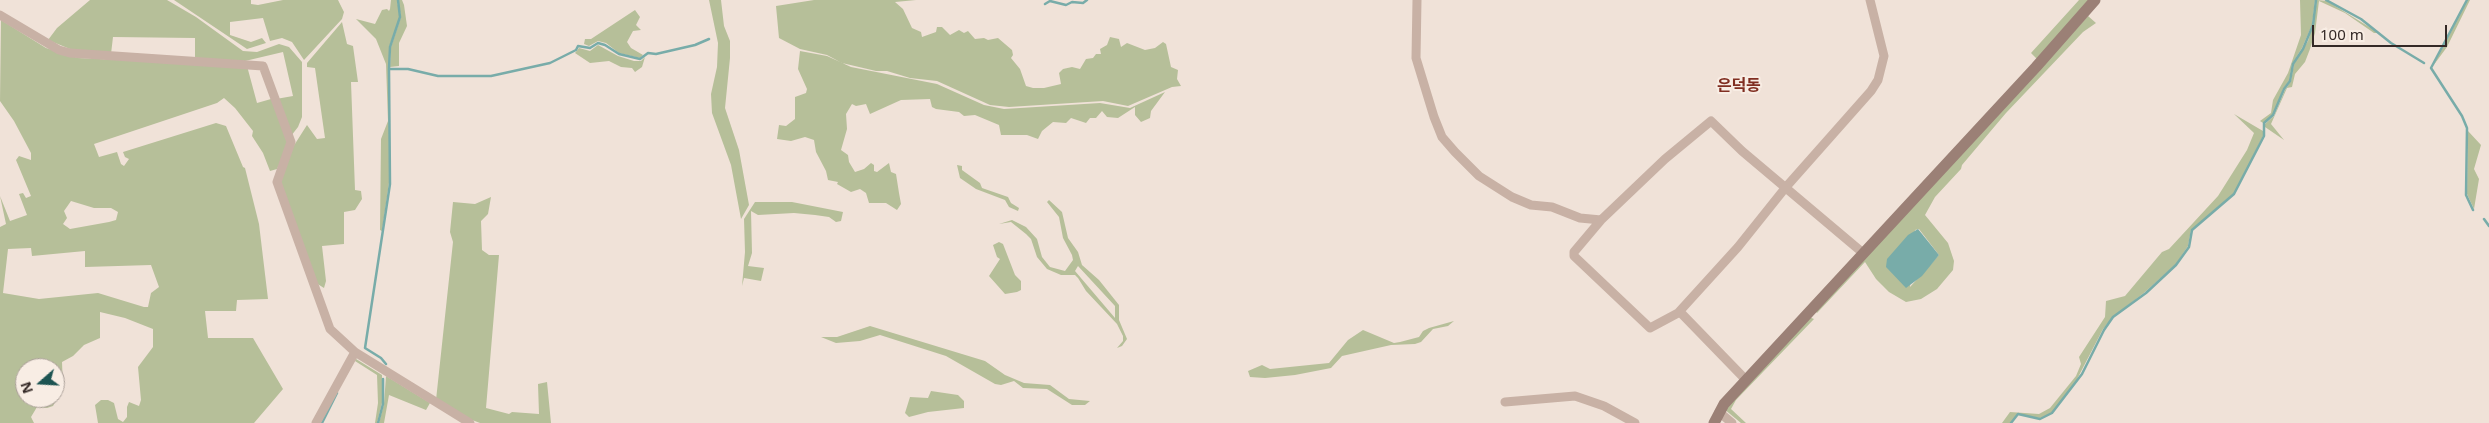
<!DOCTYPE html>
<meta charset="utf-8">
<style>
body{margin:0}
#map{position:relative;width:2489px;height:423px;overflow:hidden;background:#f0e2d8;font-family:"Noto Sans",sans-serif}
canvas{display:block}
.north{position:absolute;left:15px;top:358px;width:50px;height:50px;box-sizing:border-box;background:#f8ede4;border:1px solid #aa9f98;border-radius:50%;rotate:251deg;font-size:14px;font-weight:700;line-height:20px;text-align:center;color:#342926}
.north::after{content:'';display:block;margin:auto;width:18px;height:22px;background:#1d5452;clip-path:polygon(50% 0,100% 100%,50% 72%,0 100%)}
.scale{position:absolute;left:2312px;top:25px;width:135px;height:22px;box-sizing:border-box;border:2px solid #342926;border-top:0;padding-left:6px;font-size:15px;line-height:18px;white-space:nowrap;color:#342926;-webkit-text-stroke:4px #f8ede4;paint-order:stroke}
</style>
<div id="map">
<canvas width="2489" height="423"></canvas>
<div class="north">N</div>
<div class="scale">100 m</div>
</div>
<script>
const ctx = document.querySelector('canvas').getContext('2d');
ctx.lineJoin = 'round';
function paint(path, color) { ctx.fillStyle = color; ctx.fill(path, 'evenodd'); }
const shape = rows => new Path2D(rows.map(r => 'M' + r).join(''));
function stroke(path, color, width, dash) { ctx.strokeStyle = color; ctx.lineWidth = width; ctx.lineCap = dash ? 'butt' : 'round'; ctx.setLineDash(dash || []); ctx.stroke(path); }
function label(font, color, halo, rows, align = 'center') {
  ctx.font = font + ' "Noto Sans","Noto Sans KR",sans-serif'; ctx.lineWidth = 4; ctx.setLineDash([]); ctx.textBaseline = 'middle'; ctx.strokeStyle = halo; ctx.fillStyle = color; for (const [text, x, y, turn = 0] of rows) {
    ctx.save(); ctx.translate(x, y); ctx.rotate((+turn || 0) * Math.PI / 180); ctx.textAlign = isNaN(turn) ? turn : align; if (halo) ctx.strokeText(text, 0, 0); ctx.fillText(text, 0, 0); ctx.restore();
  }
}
const green = shape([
 [90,0,167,0,196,17,243,51,257,52,279,44,289,47,302,62,302,117,298,127,291,136,276,99,293,96,283,52,245,61,195,58,195,38,113,37,111,54,70,49,48,40,57,28],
 [174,0,251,0,251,4,258,5,283,0,338,0,344,12,342,19,304,60,292,42,282,38,270,41,263,18,230,22,230,35,251,42,262,38,266,43,247,49],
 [391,0,397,0,400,17,389,47,389,183,382,231,380,230,381,139,388,121,386,64,376,39,356,19,375,24,382,10,387,9,389,11,390,9],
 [398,0,402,0,404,5,407,26,399,43,399,66,390,67,391,47,401,17],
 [709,0,721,0,724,26,730,41,730,58,725,108,739,150,749,205,741,219,731,165,712,113,711,94,717,67,718,43],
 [814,0,916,0,895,2,903,9,912,28,921,32,922,37,936,32,937,27,942,27,950,35,959,30,964,33,968,31,975,39,984,38,988,40,998,38,1012,50,1013,55,1011,58,1020,69,1026,86,1033,88,1044,88,1061,84,1059,73,1063,69,1072,67,1080,69,1086,59,1093,58,1096,54,1101,54,1100,49,1107,45,1110,37,1119,39,1121,47,1127,43,1145,50,1155,48,1163,42,1166,44,1171,67,1178,70,1177,79,1181,86,1172,87,1128,106,1103,101,1009,107,990,105,937,81,910,78,887,71,876,71,842,63,827,55,800,49,779,38,776,6],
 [2079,0,2089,0,2037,59,2031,53],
 [2300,0,2315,0,2312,25,2302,48,2292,64,2289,81,2283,89,2273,115,2263,123,2260,121,2271,113,2273,100,2288,73,2301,35],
 [2317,0,2327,1,2379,33,2374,33,2345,13,2319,1,2315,33,2310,49,2305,62,2295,74,2292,87,2287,88,2271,124,2284,140,2265,127,2265,124,2274,116,2285,90,2291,81,2294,64,2308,41,2313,25],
 [2468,0,2470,0,2447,47,2433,66],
 [635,10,640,17,636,25,641,30,633,31,627,42,631,48,643,55,640,58,619,53,606,43,598,41,589,46,584,44,585,39,591,39],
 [2088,16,2096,23,2083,32,2006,113,1962,165,1961,169,1935,197,1925,215,1948,243,1954,261,1953,270,1937,289,1921,299,1906,302,1889,292,1876,279,1865,262,1817,313,1815,311],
 [1919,229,1939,255,1910,287,1915,230],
 [1,20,46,48,78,58,247,66,257,103,271,99,289,143,277,169,270,171,263,153,252,136,253,131,235,108,224,98,217,103,94,144,99,157,117,152,121,164,124,166,129,159,125,157,123,152,216,123,226,126,243,167,245,168,259,224,268,299,237,300,236,311,205,311,208,338,253,338,283,389,254,423,98,423,95,405,101,400,108,400,114,403,118,419,123,422,127,417,127,407,129,402,139,406,141,400,138,367,153,347,153,329,125,318,100,312,100,338,84,345,73,356,62,362,63,388,53,406,47,408,37,407,31,417,34,423,0,423,0,227,6,224,0,196,10,221,27,215,19,194,23,193,26,198,31,196,16,160,19,156,31,160,31,153,14,121,0,101],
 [71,201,94,208,111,208,118,212,116,220,109,222,70,229,63,224,67,218,64,211],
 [31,248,32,256,85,251,85,267,151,265,159,287,151,293,148,307,144,307,98,293,39,299,3,293,8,249],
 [25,368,55,368,55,398,25,398],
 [342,22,347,44,353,46,358,82,351,82,355,190,361,191,362,199,355,210,344,212,344,244,322,246,326,281,324,288,316,283,280,181,293,147,307,125,317,139,325,138,315,68,307,67,307,63],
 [598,45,618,56,634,61,641,61,645,57,642,67,635,72,632,68,621,67,609,61,590,63,575,53,579,48,590,51],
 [800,51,827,56,851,67,937,84,984,105,1004,109,1100,103,1130,108,1165,92,1151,111,1150,118,1141,122,1135,115,1135,107,1118,118,1107,117,1102,111,1096,118,1090,118,1086,123,1071,118,1066,123,1053,122,1042,131,1038,139,1027,135,1001,135,999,125,975,115,964,116,959,112,936,109,932,107,930,99,901,100,870,114,866,104,856,106,852,104,846,114,847,129,841,150,848,155,849,162,855,172,864,169,871,163,874,165,874,171,877,172,889,163,891,172,896,174,899,193,901,204,897,210,886,203,869,203,866,193,860,189,851,192,837,184,838,182,828,180,826,171,816,152,814,140,805,137,791,141,777,139,779,125,786,126,795,119,795,97,806,93,807,89,798,69],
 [2234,114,2263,131,2263,136,2234,194,2191,230,2188,246,2176,264,2145,292,2113,317,2103,329,2074,385,2052,413,2040,418,2018,414,2010,423,2002,423,2010,412,2039,414,2050,408,2076,376,2081,364,2079,357,2105,317,2106,301,2125,296,2162,252,2169,249,2218,196,2247,150,2254,133],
 [2468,131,2481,145,2474,169,2479,179,2474,209,2467,194],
 [957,165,962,166,962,170,980,183,982,188,1008,197,1011,203,1019,208,1018,211,1009,207,1005,200,976,189,960,178],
 [491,197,488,214,481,221,482,250,489,255,499,255,486,408,509,414,512,412,539,414,538,384,547,382,551,423,480,423,467,418,436,400,453,242,450,232,453,202,475,204],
 [1049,200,1062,212,1068,238,1078,252,1082,265,1099,280,1119,305,1119,320,1127,339,1122,346,1117,348,1123,341,1123,336,1117,324,1086,291,1078,278,1075,275,1061,275,1047,269,1037,257,1031,239,1026,234,1011,222,999,224,1012,220,1026,227,1037,239,1042,257,1050,267,1065,271,1073,260,1072,255,1063,238,1059,217,1047,202],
 [1078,266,1115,306,1115,318,1075,271],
 [755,202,792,202,843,212,841,221,836,222,829,217,815,215,794,213,758,215,751,211,752,253,748,266,764,268,761,281,744,278,742,286,745,252,744,219],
 [999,242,1003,244,1015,275,1021,281,1021,290,1017,292,1005,294,989,276,1000,259,997,257,993,245],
 [1809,317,1814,319,1736,400,1731,409,1746,423,1741,423,1724,409],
 [1454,321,1448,326,1433,329,1421,342,1415,344,1391,345,1342,356,1331,368,1295,375,1265,378,1250,377,1248,371,1262,365,1270,369,1329,363,1348,340,1363,330,1394,343,1400,342,1419,337,1423,331,1429,328],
 [870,326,985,361,1005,375,1024,383,1050,385,1069,399,1090,401,1085,405,1072,405,1047,389,1023,388,1014,381,1001,385,995,384,946,356,880,335,860,341,836,343,821,337,837,337],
 [356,359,382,375,382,403,377,423,375,423,378,403,377,375,355,361,337,392],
 [386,376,430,403,426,410,389,395,384,423,379,423,384,404],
 [931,391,958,395,964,401,964,408,928,412,909,417,905,413,910,397,928,398]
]);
const water = shape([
 [1918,229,1939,255,1922,276,1906,288,1886,267,1887,259,1908,235]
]);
const stream = shape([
 [2326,0,2361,19,2391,43,2424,63],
 [2467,0,2431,68,2462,116,2467,128,2466,195,2473,210],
 [1045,4,1050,1,1066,5,1072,2,1083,3,1087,0],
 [389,69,408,69,438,76,491,76,550,63,576,50,578,46,590,48,598,43,605,45,619,54,640,59,648,53,656,54,695,45,709,39],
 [2484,219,2489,226],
 [386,364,381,358,365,348,390,184,389,69,390,47,400,17,398,0],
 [322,423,337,393],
 [378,423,383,404,383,379],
 [2011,423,2018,414,2040,419,2052,413,2082,374,2104,330,2113,317,2146,293,2176,265,2189,247,2192,230,2234,194,2264,136,2264,123,2273,115,2284,89,2290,81,2293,64,2303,49,2313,25,2316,0]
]);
const street = shape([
 [1417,0,1416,58,1434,117,1442,137,1455,152,1479,176,1512,197,1531,205,1552,207,1580,218,1601,220],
 [0,15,59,50,70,53,263,66,291,142,277,182,330,329,355,352,470,423],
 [1678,313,1738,247,1786,187,1871,91,1878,80,1884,56,1870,0],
 [1746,380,1682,314,1678,313,1650,328,1574,256,1574,252,1601,220,1665,159,1711,121,1742,151,1863,253],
 [1505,402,1575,396,1604,406,1635,423],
 [1719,412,1732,423],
 [316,423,355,352]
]);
const secondary = shape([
 [1714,423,1724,404,2036,67,2095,0]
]);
const quarterNames = [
 ["은덕동",1739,86]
];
paint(green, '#b6bf99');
paint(water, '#78aca9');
stroke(stream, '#78aca9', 2.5);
stroke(street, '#c8b1a5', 9);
stroke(secondary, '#9b8076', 11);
label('bold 16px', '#802e21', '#f8ede4', quarterNames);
</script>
